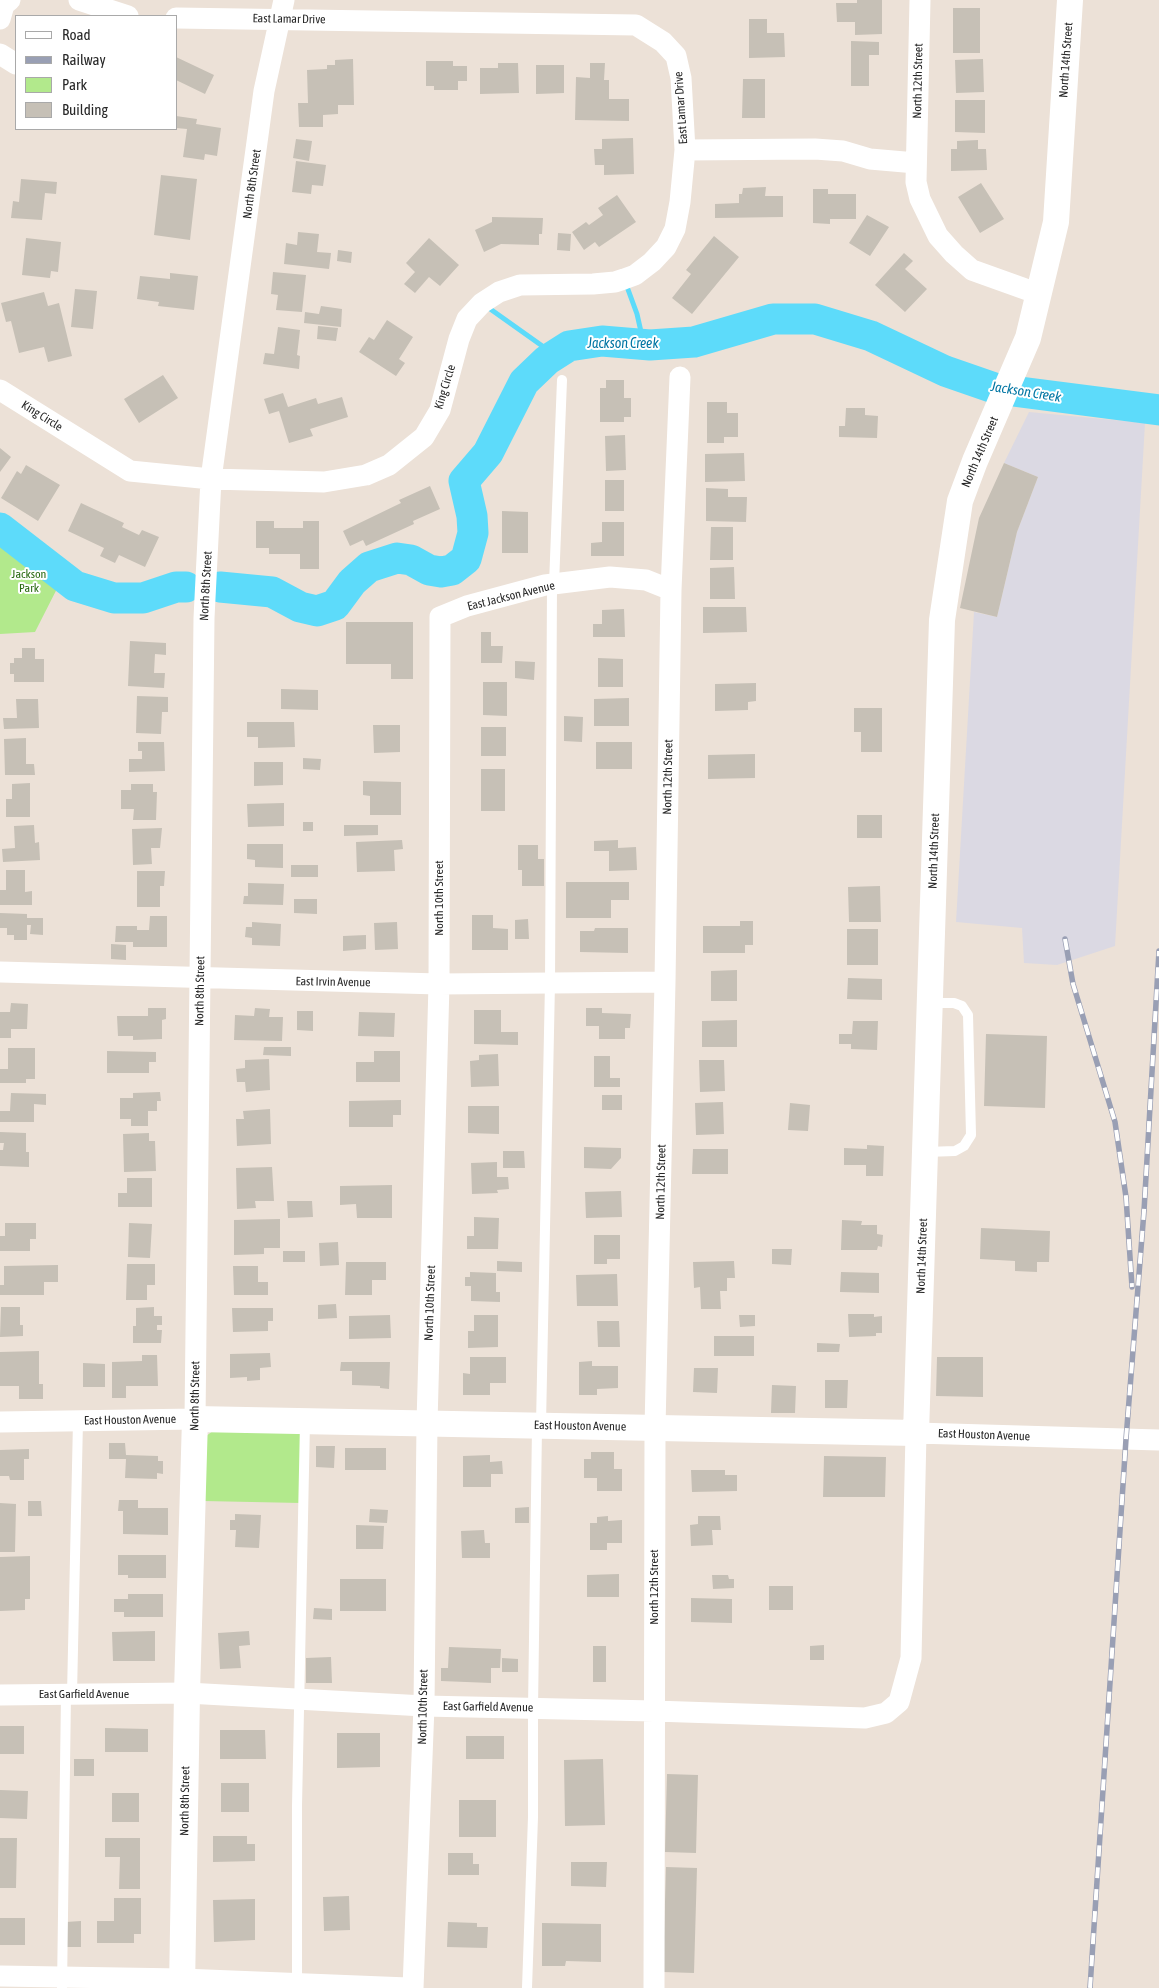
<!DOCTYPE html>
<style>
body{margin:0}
#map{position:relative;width:1159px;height:1988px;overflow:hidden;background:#ece1d7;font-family:"Asap Condensed",sans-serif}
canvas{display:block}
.legend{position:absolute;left:15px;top:15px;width:162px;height:115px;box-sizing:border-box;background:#fff;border:1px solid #a9a9a9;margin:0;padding:6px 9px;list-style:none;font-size:15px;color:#272727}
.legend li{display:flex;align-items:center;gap:10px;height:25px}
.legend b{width:25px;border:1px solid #a9a9a9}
</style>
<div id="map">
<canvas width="1159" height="1988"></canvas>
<ul class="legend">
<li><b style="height:6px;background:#fff"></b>Road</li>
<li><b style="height:6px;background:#999fb4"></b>Railway</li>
<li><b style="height:14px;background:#b2e98c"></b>Park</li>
<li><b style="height:14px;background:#c6c0b6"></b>Building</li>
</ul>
</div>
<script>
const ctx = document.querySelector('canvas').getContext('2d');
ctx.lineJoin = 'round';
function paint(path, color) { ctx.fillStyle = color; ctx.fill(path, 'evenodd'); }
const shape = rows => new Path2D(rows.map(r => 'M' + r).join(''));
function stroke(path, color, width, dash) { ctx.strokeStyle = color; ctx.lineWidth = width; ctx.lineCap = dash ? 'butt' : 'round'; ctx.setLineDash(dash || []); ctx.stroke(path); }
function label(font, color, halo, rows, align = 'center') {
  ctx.font = font + ' "Asap Condensed",sans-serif'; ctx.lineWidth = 4; ctx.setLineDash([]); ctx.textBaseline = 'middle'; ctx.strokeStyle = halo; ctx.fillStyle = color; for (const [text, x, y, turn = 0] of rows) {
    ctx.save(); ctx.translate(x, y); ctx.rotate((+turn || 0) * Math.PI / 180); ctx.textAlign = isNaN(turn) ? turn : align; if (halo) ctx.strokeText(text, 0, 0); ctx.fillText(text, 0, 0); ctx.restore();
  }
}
const industrial = shape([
 [1029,412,1145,423,1115,946,1057,965,1024,963,1022,928,956,922,974,612,997,617,1017,532,1038,477,1004,463]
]);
const green = shape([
 [0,526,66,571,35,632,0,634],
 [214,1430,302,1431,301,1503,203,1501,205,1437]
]);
const stream = shape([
 [626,284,637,314,644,345],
 [486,306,555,355]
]);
const river = shape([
 [0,528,75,586,114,598,143,598,176,587,186,587],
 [220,587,272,592,300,607,317,611,335,605,352,582,369,567,397,558,411,560,429,570,441,572,452,570,466,559,473,533,472,516,464,481,488,453,524,382,547,360,569,346,602,341,650,345,694,342,773,319,815,319,871,336,945,371,997,389,1159,410]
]);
const building = shape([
 [857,0,882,0,882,34,855,35,855,22,837,22,836,3,857,3],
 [953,8,980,8,980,53,953,53],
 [749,19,767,19,767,33,784,33,785,57,749,58],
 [851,41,879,42,879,55,869,55,869,86,851,86],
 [176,57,214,75,205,94,176,80],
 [353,59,354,105,338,105,338,114,323,115,323,127,299,127,298,103,308,103,307,70,327,69,327,65,335,65,335,60],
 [983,59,984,92,956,93,955,60],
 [426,61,453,61,453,66,467,66,467,81,458,81,458,90,434,90,434,86,426,86],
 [498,63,518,63,519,93,480,94,480,68,498,68],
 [590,63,605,63,604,80,609,80,609,99,629,99,629,121,575,120,576,77,590,78],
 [536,65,564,65,564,93,536,94],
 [743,79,765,79,765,118,742,118],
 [955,100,985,100,985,133,955,132],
 [176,116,197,119,196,124,221,128,217,156,205,154,204,160,183,157,187,129,176,128],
 [633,138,634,174,604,175,604,165,595,165,594,149,602,149,602,139],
 [296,139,312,141,309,161,293,158],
 [978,140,978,149,986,149,987,170,951,171,951,149,957,149,957,141],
 [296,161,326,165,323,186,312,185,311,194,292,192],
 [161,175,197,179,190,240,154,235],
 [21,179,57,182,56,194,45,193,42,220,11,218,13,201,19,202],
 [981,183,1004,219,980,233,958,197],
 [766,187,765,196,783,196,783,217,715,218,715,204,739,203,739,194,742,194,743,188],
 [813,189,828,189,828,194,856,194,856,219,830,219,830,224,813,223],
 [617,195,636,222,599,247,595,242,584,250,572,232,586,222,589,225,603,215,598,208],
 [867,215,889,227,870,256,849,243],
 [492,217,543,218,542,234,539,234,539,245,501,244,484,252,475,230,492,222],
 [298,232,319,234,317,252,331,253,329,269,284,264,286,243,297,245],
 [558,233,571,234,570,251,557,250],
 [714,236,739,257,692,314,672,298,691,274,686,270],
 [26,238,61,242,58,272,51,271,50,278,22,275],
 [429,238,459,265,440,286,429,277,415,293,404,284,415,272,406,263],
 [338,250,352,252,351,263,337,261],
 [904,253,913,261,905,269,927,289,905,312,875,285],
 [273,272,306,275,302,312,276,310,278,295,271,294],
 [170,273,198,276,194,310,158,306,159,302,137,299,140,276,170,279],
 [75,289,97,291,93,329,71,327],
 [44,292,48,306,59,303,72,356,48,362,44,347,19,353,11,321,6,322,1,303],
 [321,306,342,309,341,327,304,323,305,312,319,314],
 [387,320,413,337,399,359,405,363,396,376,359,352,369,337,374,340],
 [318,326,338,328,336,341,317,339],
 [278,327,300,330,297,355,300,356,299,369,263,364,265,353,274,354],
 [163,375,178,398,139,423,124,399],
 [606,380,624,380,624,398,631,398,631,417,624,417,624,422,600,422,600,388,606,388],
 [283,393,288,407,316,398,318,404,342,397,348,417,310,429,313,436,289,443,279,411,269,414,264,399],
 [707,402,727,402,727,413,738,413,738,437,724,437,724,443,707,443],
 [846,408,865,408,865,415,878,416,877,438,839,437,839,426,845,426],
 [625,435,626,470,606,471,605,436],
 [0,448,11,457,0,472],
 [744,453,745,481,705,482,705,454],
 [1004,463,1038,477,1017,532,997,617,960,608,979,518],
 [26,465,60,485,38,521,1,498,17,471,21,474],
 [605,480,624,480,624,511,605,511],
 [430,486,440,509,413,521,414,524,366,546,363,540,350,546,343,531,401,503,399,500],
 [706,488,728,489,728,497,747,497,746,522,706,521],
 [81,503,124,523,122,527,139,535,142,530,159,537,145,567,119,555,115,563,100,556,104,548,68,531],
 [502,511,528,512,528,553,502,553],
 [256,521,274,521,274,528,303,528,303,521,319,521,319,569,300,569,300,554,269,554,269,548,256,548],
 [602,522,624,522,624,556,591,556,591,543,602,542],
 [711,527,733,527,733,560,710,560],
 [734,567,735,599,710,599,710,568],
 [703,607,746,607,747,632,703,633],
 [624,609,625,637,593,637,593,624,602,624,602,610],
 [346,622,413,622,413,679,391,679,391,664,346,664],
 [481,632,491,632,491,646,503,646,502,663,481,663],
 [130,641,166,643,166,655,155,654,154,673,165,673,164,688,128,686],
 [22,648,35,648,35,659,44,659,44,682,14,682,14,674,10,674,10,663,14,663,14,658,22,658],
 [598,658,623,659,623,687,598,687],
 [515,661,535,662,534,680,515,678],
 [483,682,507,682,507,716,483,715],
 [756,683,756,701,748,702,748,710,715,711,715,684],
 [281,689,318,690,318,710,281,709],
 [137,696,168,697,168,712,162,712,161,734,136,733],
 [629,698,629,726,594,726,594,699],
 [16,699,38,699,39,728,4,729,3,718,17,718],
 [854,708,882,708,882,752,861,752,861,732,854,732],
 [564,716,583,717,582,742,564,741],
 [247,722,294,722,295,747,258,748,258,737,247,737],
 [373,725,400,725,400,752,374,753],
 [481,727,506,727,506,756,481,756],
 [26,738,26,764,34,764,35,775,5,775,4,739],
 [138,742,164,742,165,771,129,772,129,759,142,759,142,751,138,751],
 [596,742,632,742,632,769,596,769],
 [755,754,755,778,708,779,708,755],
 [303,758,321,759,320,770,303,769],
 [254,762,283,762,283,785,254,786],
 [481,769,505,769,505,811,481,811],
 [363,781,401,782,401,815,370,815,370,796,363,795],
 [30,783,30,817,6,817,6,799,12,799,12,784],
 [131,784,153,784,153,792,157,792,156,820,133,820,134,809,121,809,121,790,131,790],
 [284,803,284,826,248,827,247,804],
 [857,815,882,815,882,838,857,838],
 [303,822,313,822,313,831,303,831],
 [34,825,35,843,39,842,40,860,3,862,2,849,15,848,14,826],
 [344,825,378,825,378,835,344,836],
 [162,828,160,848,151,848,152,864,133,865,132,829],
 [402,840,403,849,394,850,395,871,357,872,356,842],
 [618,840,618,848,636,847,637,870,609,871,609,851,594,851,594,841],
 [247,844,283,844,283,868,255,867,255,860,247,859],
 [518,845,538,845,538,859,544,859,544,886,522,886,522,870,518,870],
 [291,865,318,865,318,877,291,877],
 [6,870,25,870,25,892,32,891,32,905,0,905,0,890,6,890],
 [137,871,165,871,164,886,160,886,160,907,137,907],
 [566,882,629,882,629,900,611,900,611,918,566,918],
 [248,883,284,884,283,905,243,904,244,896,248,896],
 [880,886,881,922,849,922,848,887],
 [294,899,317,899,317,914,294,913],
 [0,913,27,914,27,918,43,918,43,935,30,934,31,925,27,925,27,940,14,940,14,935,7,935,7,928,0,928],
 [472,915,493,915,493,928,508,929,508,950,472,950],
 [150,916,167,916,167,947,133,947,133,942,115,942,116,926,137,926,137,930,149,930],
 [528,919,529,939,515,939,515,920],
 [740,921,753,921,753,945,745,945,745,953,703,953,703,926,740,926],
 [252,922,281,924,280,946,252,945,252,938,245,937,246,927,252,927],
 [397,922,398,949,375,950,374,923],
 [595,928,628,928,628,953,580,952,580,931,594,931],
 [847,929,878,929,878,965,847,965],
 [366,935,366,949,343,951,343,936],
 [111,944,126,945,126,960,111,959],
 [737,970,737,1001,711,1001,711,971],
 [848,978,882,979,882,1000,847,999],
 [11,1003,28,1004,27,1029,11,1029,11,1038,0,1038,0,1012,10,1012],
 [148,1008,166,1008,166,1019,162,1020,162,1039,133,1040,133,1036,118,1036,117,1016,148,1016],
 [255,1008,270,1009,269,1017,283,1017,282,1041,234,1040,235,1015,254,1016],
 [586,1008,602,1008,602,1013,631,1014,630,1028,625,1028,625,1039,599,1039,599,1026,586,1026],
 [474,1010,501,1010,501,1032,518,1032,518,1045,474,1044],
 [297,1011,313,1011,313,1031,297,1030],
 [359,1012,395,1013,394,1037,358,1036],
 [737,1020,737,1047,702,1047,702,1021],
 [853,1021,878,1021,877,1050,851,1049,851,1044,839,1044,839,1034,852,1034],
 [986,1034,1047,1036,1045,1108,984,1106],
 [264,1047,291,1047,291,1056,263,1055],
 [8,1048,35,1048,35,1079,26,1079,26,1083,0,1083,0,1069,8,1069],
 [107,1051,156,1052,156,1062,149,1062,149,1073,107,1073],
 [374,1051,400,1051,400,1082,356,1082,356,1062,374,1062],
 [498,1054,499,1086,471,1087,470,1061,479,1060,479,1055],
 [594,1056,610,1056,610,1078,620,1078,620,1087,594,1087],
 [269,1059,270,1090,246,1092,245,1082,237,1082,236,1069,245,1068,245,1060],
 [699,1060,724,1060,725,1091,700,1092],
 [160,1092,161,1101,157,1101,157,1111,148,1111,148,1126,131,1126,131,1119,120,1119,120,1098,133,1098,133,1093],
 [11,1093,46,1094,46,1105,34,1104,34,1122,0,1122,0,1111,10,1111],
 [602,1095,622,1095,622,1110,602,1110],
 [401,1100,401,1115,393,1115,393,1127,349,1127,349,1101],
 [723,1102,724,1134,696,1135,695,1103],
 [790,1103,810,1105,808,1131,788,1130],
 [468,1106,499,1106,499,1134,468,1133],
 [270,1109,271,1144,237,1146,236,1119,244,1119,243,1111],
 [0,1132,26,1133,26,1152,29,1152,29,1167,0,1166,0,1150,3,1150,4,1143,0,1143],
 [149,1133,149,1141,155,1141,156,1171,124,1172,123,1134],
 [867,1145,884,1146,883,1176,866,1176,866,1165,844,1165,844,1148,867,1149],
 [584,1147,621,1148,621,1158,611,1169,584,1168],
 [693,1149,728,1149,728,1174,692,1174],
 [503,1151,524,1151,525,1168,503,1168],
 [497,1162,497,1177,508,1177,509,1189,497,1190,498,1193,472,1194,471,1163],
 [272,1167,274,1201,255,1201,256,1208,237,1209,236,1168],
 [127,1178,152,1178,152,1207,118,1207,118,1193,127,1193],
 [392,1185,392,1218,357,1218,356,1204,340,1205,340,1186],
 [621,1191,622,1217,586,1218,585,1192],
 [287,1201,312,1201,313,1217,288,1218],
 [474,1217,499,1218,498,1249,467,1249,467,1236,474,1236],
 [280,1219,280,1248,264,1248,264,1254,234,1255,234,1220],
 [842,1220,862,1221,861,1225,877,1225,877,1234,883,1235,882,1247,878,1246,877,1250,841,1250],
 [5,1223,36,1223,36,1239,30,1239,30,1251,0,1251,0,1236,5,1236],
 [129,1223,152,1224,150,1258,128,1257],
 [981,1228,1050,1231,1049,1262,1037,1262,1037,1272,1015,1271,1015,1261,980,1259],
 [594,1235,620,1235,620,1259,607,1259,607,1264,594,1264],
 [338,1242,339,1265,320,1266,319,1243],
 [772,1249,792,1249,791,1265,772,1264],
 [283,1251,305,1251,305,1262,283,1262],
 [497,1261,522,1262,522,1272,497,1271],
 [734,1261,735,1278,727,1278,727,1291,720,1291,721,1309,701,1309,700,1287,694,1288,693,1262],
 [346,1262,386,1262,386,1280,372,1280,372,1295,345,1295],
 [127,1264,155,1264,155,1285,147,1285,147,1300,126,1300],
 [58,1265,58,1282,44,1282,44,1295,0,1295,0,1285,4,1285,4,1266],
 [233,1266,258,1266,258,1282,268,1282,268,1295,234,1295],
 [470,1272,496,1273,496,1292,500,1292,500,1302,471,1301,471,1286,465,1286,465,1277,470,1277],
 [841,1272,879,1273,879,1293,840,1292],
 [617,1274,618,1306,577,1306,576,1275],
 [336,1304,337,1318,318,1319,318,1305],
 [1,1307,20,1307,20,1325,23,1325,23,1336,0,1337],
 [154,1307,154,1316,162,1316,162,1325,157,1325,157,1330,162,1330,161,1343,133,1343,133,1326,136,1326,136,1308],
 [232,1308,273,1308,273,1321,268,1321,268,1331,233,1332],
 [848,1314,874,1314,874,1317,882,1316,882,1333,876,1333,876,1336,849,1337],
 [390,1315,391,1338,349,1339,349,1316],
 [474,1315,498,1315,498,1347,468,1348,468,1331,474,1331],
 [739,1315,755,1315,755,1326,740,1327],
 [597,1321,619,1321,620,1347,598,1347],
 [714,1336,754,1336,754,1356,714,1356],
 [817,1343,840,1344,839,1352,817,1352],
 [39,1351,39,1384,43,1384,43,1399,19,1399,19,1386,0,1386,0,1352],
 [270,1353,271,1367,260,1368,260,1380,247,1381,247,1377,230,1378,230,1354],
 [142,1355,157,1355,158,1386,126,1386,126,1398,112,1398,112,1362,142,1361],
 [470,1357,506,1357,506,1383,490,1383,490,1395,463,1395,463,1373,470,1374],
 [937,1357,983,1357,983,1397,936,1396],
 [592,1361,592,1366,618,1366,618,1388,597,1389,597,1395,579,1395,579,1362],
 [341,1362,390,1362,389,1389,380,1388,380,1386,352,1385,352,1371,340,1371],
 [83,1363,105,1364,105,1387,83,1387],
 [694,1368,718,1368,717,1393,693,1392],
 [825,1380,848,1380,847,1408,825,1408],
 [772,1385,796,1386,795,1413,771,1413],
 [109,1443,125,1443,126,1455,158,1456,158,1461,163,1461,163,1474,157,1473,157,1479,125,1478,126,1459,109,1459],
 [316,1446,335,1446,334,1468,316,1467],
 [345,1448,386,1448,386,1470,345,1470],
 [29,1449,29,1459,24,1459,24,1480,10,1480,9,1476,0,1476,0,1450],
 [591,1452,614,1452,614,1469,622,1469,622,1491,597,1491,597,1478,584,1478,584,1459,591,1459],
 [490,1455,490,1462,502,1461,503,1474,491,1474,491,1487,463,1487,463,1456],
 [824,1456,886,1457,885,1497,823,1497],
 [691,1470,725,1470,725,1475,737,1475,737,1491,692,1492],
 [119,1500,138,1500,138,1508,168,1508,168,1535,123,1534,123,1511,118,1511],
 [28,1501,41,1501,42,1516,28,1516],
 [0,1503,16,1504,15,1552,0,1552],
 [529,1507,529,1523,515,1523,515,1508],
 [370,1509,388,1510,387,1523,369,1522],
 [235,1514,261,1515,259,1548,235,1547,236,1530,230,1530,230,1520,235,1520],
 [608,1516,608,1521,622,1520,622,1543,607,1543,607,1550,590,1550,590,1523,597,1523,597,1517],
 [698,1516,720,1516,721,1530,712,1530,713,1545,691,1546,690,1525,698,1524],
 [356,1525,384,1526,383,1549,356,1549],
 [484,1530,485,1543,490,1543,490,1558,462,1558,461,1531],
 [118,1555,166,1555,166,1578,128,1578,128,1575,118,1575],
 [30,1556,30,1599,25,1599,25,1610,0,1611,0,1557],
 [619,1574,619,1597,587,1597,587,1575],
 [712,1575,728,1575,729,1579,734,1579,734,1588,713,1589],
 [340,1579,386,1579,386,1611,340,1611],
 [769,1586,793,1586,793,1610,769,1610],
 [128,1594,163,1594,163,1617,124,1617,124,1612,114,1612,114,1599,128,1599],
 [691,1598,732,1599,732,1623,691,1622],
 [314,1608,332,1609,332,1620,313,1619],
 [155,1631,155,1661,113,1661,112,1632],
 [249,1631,250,1645,239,1646,241,1668,220,1669,218,1633],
 [824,1645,824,1660,810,1660,810,1646],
 [593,1646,606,1646,606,1682,593,1682],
 [449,1647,501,1649,500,1668,491,1668,491,1683,441,1681,441,1668,448,1668],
 [331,1657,332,1683,306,1683,306,1658],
 [502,1658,518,1659,518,1672,502,1672],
 [0,1726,24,1726,24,1754,0,1754],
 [105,1728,148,1729,148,1752,105,1752],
 [220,1730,265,1730,266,1759,220,1759],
 [337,1733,380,1733,380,1767,337,1768],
 [466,1736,504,1736,504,1759,466,1759],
 [74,1759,94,1759,94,1776,74,1776],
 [603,1759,605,1825,565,1826,564,1760],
 [667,1774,698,1775,696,1853,665,1852],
 [221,1783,249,1783,249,1812,221,1812],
 [0,1790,28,1791,27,1819,0,1818],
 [112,1793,139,1793,139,1822,112,1822],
 [459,1800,496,1800,496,1837,459,1837],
 [213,1836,247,1836,247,1844,255,1844,255,1861,213,1862],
 [0,1838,17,1838,16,1888,0,1888],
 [105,1838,140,1838,140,1889,119,1889,120,1857,105,1857],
 [448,1853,473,1853,473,1864,479,1864,479,1875,448,1875],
 [571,1862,607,1862,606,1887,571,1886],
 [666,1867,697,1868,694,1973,663,1972],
 [349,1896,350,1930,324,1931,323,1897],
 [114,1898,141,1898,141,1934,134,1934,134,1943,97,1943,97,1921,114,1921],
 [255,1899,255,1940,214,1942,213,1900],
 [0,1918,25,1918,25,1945,0,1945],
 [81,1921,81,1947,66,1947,66,1922],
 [448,1922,477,1923,477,1927,488,1927,487,1948,447,1947],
 [542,1923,601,1924,601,1962,566,1961,565,1966,542,1966]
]);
const service = shape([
 [554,584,562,380],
 [926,1152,955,1151,964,1146,971,1135,968,1015,962,1006,954,1003,930,1003],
 [541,1424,550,983,552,584],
 [72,1694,78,1421],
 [297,1985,297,1806,305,1422],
 [62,1988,66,1694],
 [527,1988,533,1817,533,1708,537,1427]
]);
const minor = shape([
 [79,0,128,16],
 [920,0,916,182,920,199,938,236,954,254,972,270,1039,294],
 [0,19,4,5,10,0],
 [0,54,16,64],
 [685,150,815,149,843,151,870,159,916,163],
 [0,390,130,471,211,479,324,482,366,475,389,465,424,437,440,410,459,339,467,319,482,303,499,292,520,285,593,284,615,282,624,279,635,275,652,262,666,247,675,229,680,202,685,150,681,78,676,56,663,42,636,25,176,18],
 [0,972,439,984,665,982],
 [0,1422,195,1419,204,618,211,479,264,91,284,0],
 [0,1695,187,1693,424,1706,654,1711,865,1718,886,1713,899,1702,911,1658,916,1433,1159,1440],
 [0,1976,182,1979,408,1988],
 [413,1988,424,1706,427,1423,439,984,440,617,467,606,545,585,610,577,646,580,671,590],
 [654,1988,655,1428,665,982,671,590,680,377]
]);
const tertiary = shape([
 [182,1988,187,1693,195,1419,916,1433,942,620,960,501,975,461,1028,338,1056,222,1070,0]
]);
const rail = shape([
 [1065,939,1073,984,1115,1122,1126,1197,1132,1287],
 [1090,1988,1126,1439,1144,1211,1159,951]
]);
const streetNames = [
 ["East Lamar Drive",289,19,1],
 ["North 14th Street",1066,60,-86],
 ["North 12th Street",918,81,-89],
 ["East Lamar Drive",681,108,-94],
 ["North 8th Street",252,184,-82],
 ["King Circle",445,387,-73],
 ["King Circle",42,416,32],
 ["North 14th Street",980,452,-67],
 ["North 8th Street",206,586,-87],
 ["East Jackson Avenue",511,596,-14],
 ["North 12th Street",668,777,-89],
 ["North 14th Street",934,851,-88],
 ["North 10th Street",439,898,-90],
 ["East Irvin Avenue",333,982,1],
 ["North 8th Street",200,991,-89],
 ["North 12th Street",661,1182,-89],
 ["North 14th Street",922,1256,-88],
 ["North 10th Street",430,1303,-88],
 ["North 8th Street",195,1396,-89],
 ["East Houston Avenue",130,1420,-1],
 ["East Houston Avenue",580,1426,1],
 ["East Houston Avenue",984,1435,2],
 ["North 12th Street",654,1587,-90],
 ["East Garfield Avenue",84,1694],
 ["North 10th Street",423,1707,-89],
 ["East Garfield Avenue",488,1707,1],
 ["North 8th Street",185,1801,-89]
];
const parkNames = [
 ["Jackson",29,574],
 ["Park",29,588]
];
const waterNames = [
 ["Jackson Creek",623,344],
 ["Jackson Creek",1026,392,9]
];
paint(industrial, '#dbd9e3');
paint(green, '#b2e98c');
stroke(stream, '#5ddbfa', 5);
stroke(river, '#5ddbfa', 31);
paint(building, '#c6c0b6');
stroke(service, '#fff', 10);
stroke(minor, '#fff', 21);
stroke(tertiary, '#fff', 26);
stroke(rail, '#999fb4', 5.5);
stroke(rail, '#fff', 4, [11]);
label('12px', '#272727', '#fff', streetNames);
label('12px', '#2a6a12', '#fff', parkNames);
label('italic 14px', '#0075a3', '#fff', waterNames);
</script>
